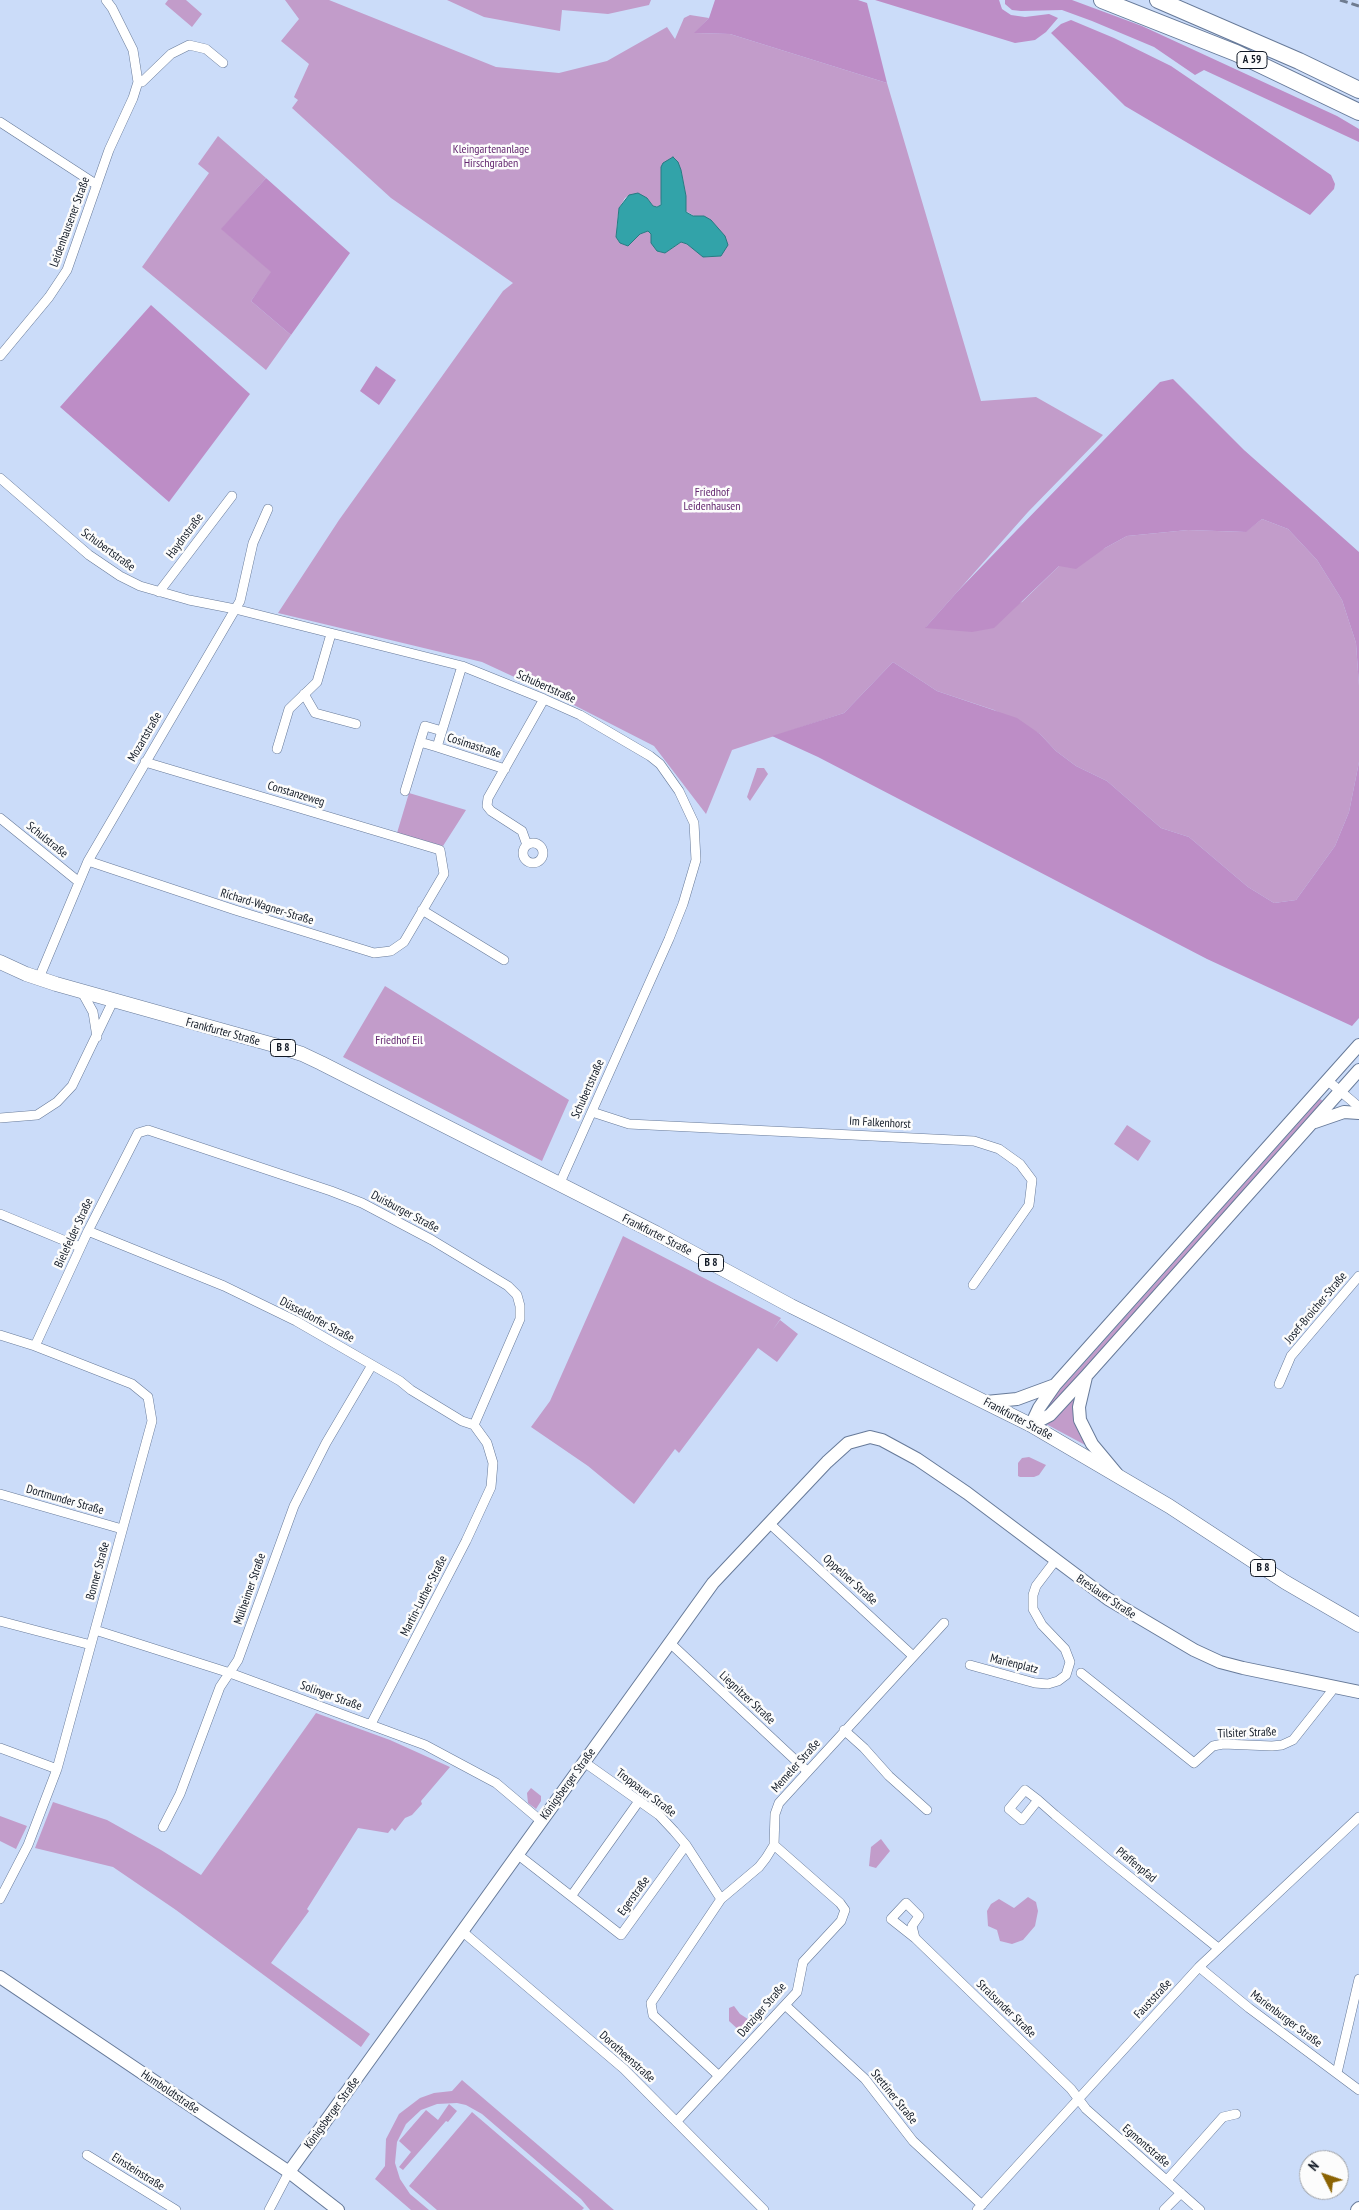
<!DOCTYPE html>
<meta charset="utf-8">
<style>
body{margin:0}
#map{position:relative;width:1359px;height:2210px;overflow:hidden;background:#cbdcf9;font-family:"PT Sans Narrow",sans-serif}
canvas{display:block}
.north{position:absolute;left:1299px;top:2150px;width:50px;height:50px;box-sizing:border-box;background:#fcfcfc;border:1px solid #9ea1a6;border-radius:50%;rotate:311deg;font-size:14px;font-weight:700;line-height:20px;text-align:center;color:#111925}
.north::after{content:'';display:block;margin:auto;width:18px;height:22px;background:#8b6303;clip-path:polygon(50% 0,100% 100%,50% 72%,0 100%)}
</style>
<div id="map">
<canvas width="1359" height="2210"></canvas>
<div class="north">N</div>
</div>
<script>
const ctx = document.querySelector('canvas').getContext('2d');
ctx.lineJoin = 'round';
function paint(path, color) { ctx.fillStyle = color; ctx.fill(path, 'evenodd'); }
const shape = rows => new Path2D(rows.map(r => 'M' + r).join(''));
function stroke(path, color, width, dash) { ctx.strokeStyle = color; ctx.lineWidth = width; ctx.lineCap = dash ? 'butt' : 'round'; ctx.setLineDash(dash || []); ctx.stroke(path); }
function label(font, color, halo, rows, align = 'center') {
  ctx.font = font + ' "PT Sans Narrow",sans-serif'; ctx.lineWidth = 5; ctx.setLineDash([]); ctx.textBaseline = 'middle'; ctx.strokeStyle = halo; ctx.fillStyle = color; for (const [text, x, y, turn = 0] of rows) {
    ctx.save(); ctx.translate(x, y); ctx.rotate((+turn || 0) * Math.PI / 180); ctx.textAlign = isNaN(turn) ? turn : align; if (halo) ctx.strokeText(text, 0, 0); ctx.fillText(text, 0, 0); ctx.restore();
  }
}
const green = shape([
 [168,0,186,0,202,14,192,27,165,4],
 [285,0,329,0,496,67,559,73,607,61,667,27,675,39,684,18,690,15,709,18,695,33,730,34,887,83,981,401,1036,397,1103,435,1028,512,926,627,1022,602,1059,566,1105,548,1127,536,1188,530,1245,532,1262,519,1288,529,1317,560,1342,600,1356,643,1359,686,1359,762,1349,812,1335,846,1296,900,1274,903,1248,887,1189,837,1161,828,1107,781,1076,766,1056,751,1040,734,994,710,937,691,893,662,844,713,732,750,706,814,654,746,566,701,482,662,278,613,339,520,503,291,513,283,391,198,292,108,298,100,294,97,309,64,281,41,299,19],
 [681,170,686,196,686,211,694,216,704,216,725,247,721,256,707,257,687,244,681,242,665,253,657,251,651,238,651,234,648,231,640,234,628,246,620,243,616,237,617,222,619,208,625,198,629,195,647,198,653,206,660,206,662,191,661,172],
 [447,0,651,0,649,5,608,14,562,10,560,31,484,17],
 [218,136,266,178,222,229,272,272,251,301,291,335,266,370,142,267,209,173,198,164],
 [757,768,764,768,768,774,750,801,747,797],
 [409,793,466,810,443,846,397,833],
 [385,986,569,1100,542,1161,343,1057],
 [1320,1099,1323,1101,1046,1412,1043,1409],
 [1127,1125,1151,1141,1138,1161,1114,1144],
 [623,1236,781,1318,772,1331,780,1320,798,1334,777,1362,758,1348,679,1453,675,1449,634,1504,588,1466,531,1427,550,1401],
 [1074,1395,1076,1398,1074,1417,1079,1433,1087,1446,1046,1424],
 [1029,1457,1046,1465,1039,1475,1034,1477,1020,1477,1018,1476,1018,1463,1022,1458],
 [316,1713,390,1740,450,1767,421,1801,422,1804,412,1815,405,1818,395,1831,392,1828,388,1833,358,1828,307,1909,309,1911,271,1963,370,2034,361,2047,176,1910,113,1867,35,1848,53,1802,107,1820,161,1850,201,1875],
 [531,1788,541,1796,541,1801,536,1809,528,1803,527,1793],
 [0,1816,27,1826,16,1849,0,1841],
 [881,1839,890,1851,876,1868,869,1866,871,1847],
 [1028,1897,1036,1902,1038,1911,1035,1926,1023,1940,1012,1944,1000,1941,997,1930,988,1926,987,1911,991,1904,999,1899,1014,1908],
 [734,2006,740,2014,751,2021,746,2032,742,2033,729,2021,729,2008],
 [462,2080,614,2210,590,2210,581,2199,482,2114,466,2105,457,2103,437,2104,421,2110,406,2124,397,2142,395,2163,400,2179,410,2194,429,2210,411,2210,375,2179,385,2166,386,2139,399,2114,420,2098,434,2093,452,2091],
 [449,2104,457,2111,448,2122,446,2121,403,2170,399,2167,411,2152,399,2141,426,2110,438,2120],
 [472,2112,584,2208,582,2210,437,2210,409,2186]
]);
const forest = shape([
 [715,0,858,0,867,3,887,83,730,34,694,33,709,18],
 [875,0,999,0,1002,9,1011,15,1025,17,1049,14,1058,18,1046,32,1035,40,1015,43],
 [1005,0,1072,0,1142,26,1337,116,1359,129,1359,142,1204,70,1195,75,1154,47,1092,21,1062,10,1021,11,1012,10,1005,4],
 [1071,20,1114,38,1171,66,1331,175,1335,184,1334,189,1310,215,1125,106,1051,33,1061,24],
 [266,178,350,253,291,335,251,301,271,272,221,229],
 [151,305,250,394,169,502,60,407],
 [376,366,396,380,379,405,360,391],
 [1173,379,1244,450,1359,552,1359,686,1356,643,1342,600,1317,560,1288,529,1262,519,1246,532,1188,530,1127,536,1105,548,1076,569,1059,566,994,628,972,632,925,628,957,592,1160,382],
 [893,662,937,691,1017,718,1040,734,1056,751,1076,766,1107,781,1161,828,1189,837,1248,887,1274,903,1296,900,1335,846,1349,812,1359,762,1359,1018,1352,1026,1207,959,818,757,772,736,844,713]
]);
const water = shape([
 [673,157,678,162,681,170,686,196,686,212,693,216,704,216,711,220,725,236,728,245,721,256,703,257,687,244,681,242,665,253,657,251,651,243,651,234,648,231,640,234,628,246,620,243,616,237,619,208,629,195,638,193,647,198,653,206,657,207,661,205,661,167,663,163,673,157]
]);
const street = shape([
 [138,82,142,82,171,54,189,45,206,49,223,63],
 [0,122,97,185],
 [0,356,49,297,67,270,109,150,133,98,138,82,133,50,112,8,106,0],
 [0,478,89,555,120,576,140,586,189,600,235,609,462,666,544,699,580,715,650,756,660,764,679,791,694,823,696,860,683,904,669,939,559,1185],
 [159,592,232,496],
 [304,694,315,713,356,724],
 [420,742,425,726,442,731],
 [437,747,505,769],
 [277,749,289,709,317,682,331,634],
 [405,791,420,742,437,747,462,666],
 [0,818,79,882],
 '523 853a10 10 0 1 1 20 0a10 10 0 1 1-20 0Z',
 [527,845,522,831,491,811,487,806,488,798,544,699],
 [88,861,235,910,374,953,391,951,404,942,444,874,440,850,145,762],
 [422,910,504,960],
 [39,978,88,861,240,601,253,543,268,509],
 [82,992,93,1012,97,1037],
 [1327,1080,1359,1107],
 [592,1112,629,1124,974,1141,999,1149,1020,1164,1032,1180,1029,1205,973,1285],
 [0,1118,37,1115,57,1102,72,1086,113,1001],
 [0,1214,80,1247],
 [88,1231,224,1286,296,1321,400,1381,411,1390,462,1421,474,1425,487,1443,493,1463,491,1487,466,1541,371,1724],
 [0,1335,35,1346,132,1384,148,1397,152,1421,57,1769,28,1845,0,1899],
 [35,1346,88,1231,138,1133,148,1130,331,1191,362,1203,432,1240,508,1286,517,1295,520,1306,520,1319,474,1425],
 [1279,1384,1291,1356,1359,1276],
 [0,1494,122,1529],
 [769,1523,913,1656],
 [0,1621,91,1645],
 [95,1630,230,1673,425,1745,496,1783,541,1821],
 [670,1643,807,1771],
 [970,1665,1035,1683,1048,1684,1058,1681,1066,1675,1070,1662,1065,1649,1042,1625,1033,1609,1033,1595,1036,1586,1055,1561],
 [1081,1673,1194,1763,1213,1746,1223,1744,1272,1746,1282,1745,1293,1740,1331,1692,1332,1686],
 [844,1730,864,1748,889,1776,927,1810],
 [0,1748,57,1769],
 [584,1762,659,1815,674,1831,686,1845,721,1899],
 [1038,1800,1022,1820,1009,1809,1025,1790,1038,1800,1055,1815,1110,1861,1218,1948],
 [163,1827,180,1794,220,1687,238,1660,294,1506,326,1443,372,1365],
 [517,1854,621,1935,686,1845],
 [572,1895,639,1801],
 [463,1932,624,2069,764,2210],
 [915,1938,891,1919,906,1903,919,1916,912,1926,915,1938,1071,2089,1086,2109,1200,2210],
 [1199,1967,1249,2008,1359,2090],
 [785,2005,865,2079,913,2141,982,2205],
 [1337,2073,1359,1979],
 [719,2076,653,2015,651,2003,721,1899,759,1867,766,1858,774,1845,775,1814,779,1803,944,1623],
 [677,2121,797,1992,803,1962,841,1921,845,1910,840,1903,774,1845],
 [87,2155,176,2210],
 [1167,2180,1223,2117,1236,2114],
 [269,2210,289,2172],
 [977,2210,1199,1967,1359,1817],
 [1164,2210,1181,2193]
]);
const secondary = shape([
 [1315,1122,1344,1112,1359,1113],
 [1086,1377,1079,1407,1080,1420,1092,1444,1117,1474],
 [986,1402,1017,1399,1055,1385],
 [1031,1425,1039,1408,1055,1385,1359,1045],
 [1031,1425,1050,1415,1087,1375,1359,1070],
 [0,1977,289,2172,338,2210],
 [289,2172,713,1583,827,1462,848,1443,870,1437,882,1440,917,1459,967,1493,1108,1599,1194,1650,1220,1662,1243,1668,1359,1692],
 [1357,2210,1359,2208]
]);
const primary = shape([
 [0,962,26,974,56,984,274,1045,302,1054,321,1063,656,1233,791,1306,1031,1425,1169,1506,1285,1582,1359,1625]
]);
const highway = shape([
 [1102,0,1236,53,1359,112],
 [1158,0,1299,61,1359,90]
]);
const rail = shape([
 [1340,0,1359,6]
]);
const shields = [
 [1252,60,30],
 [283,1048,25],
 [711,1263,25],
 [1263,1568,25]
];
const shieldNames = [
 ["A 59",1252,60],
 ["B 8",283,1048],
 ["B 8",711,1263],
 ["B 8",1263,1568]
];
const parkNames = [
 ["Kleingartenanlage",491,150],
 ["Hirschgraben",491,164],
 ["Friedhof",712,493],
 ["Leidenhausen",712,507],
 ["Friedhof Eil",399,1041]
];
const streetNames = [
 ["Leidenhausener Straße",70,222,-70],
 ["Haydnstraße",185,536,-53],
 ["Schubertstraße",108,550,36],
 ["Schubertstraße",546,687,24],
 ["Mozartstraße",145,737,-60],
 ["Cosimastraße",474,746,18],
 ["Constanzeweg",296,794,17],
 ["Schulstraße",47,840,39],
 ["Richard-Wagner-Straße",267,907,17],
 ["Frankfurter Straße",223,1032,15],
 ["Schubertstraße",588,1089,-66],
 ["Im Falkenhorst",880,1123,3],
 ["Duisburger Straße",405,1212,28],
 ["Bielefelder Straße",74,1233,-65],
 ["Frankfurter Straße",657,1235,27],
 ["Josef-Broicher-Straße",1316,1308,-50],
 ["Düsseldorfer Straße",317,1320,28],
 ["Frankfurter Straße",1018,1419,28],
 ["Dortmunder Straße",65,1500,16],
 ["Bonner Straße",98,1571,-75],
 ["Oppelner Straße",850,1580,42],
 ["Mülheimer Straße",250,1589,-71],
 ["Martin-Luther-Straße",424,1596,-63],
 ["Breslauer Straße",1106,1597,34],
 ["Marienplatz",1014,1664,14],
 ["Solinger Straße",331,1696,20],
 ["Liegnitzer Straße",747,1698,43],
 ["Tilsiter Straße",1247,1733,-2],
 ["Memeler Straße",796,1766,-48],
 ["Königsberger Straße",568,1784,-54],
 ["Troppauer Straße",646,1793,37],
 ["Pfaffenpfad",1136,1865,39],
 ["Egerstraße",634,1896,-54],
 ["Fauststraße",1153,1999,-47],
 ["Stralsunder Straße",1006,2009,44],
 ["Danziger Straße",762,2010,-49],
 ["Marienburger Straße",1286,2019,37],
 ["Dorotheenstraße",627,2057,42],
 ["Humboldtstraße",170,2092,34],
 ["Stettiner Straße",894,2097,51],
 ["Königsberger Straße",332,2113,-54],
 ["Egmontstraße",1146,2146,41],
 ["Einsteinstraße",138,2172,32]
];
paint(green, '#c29cca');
paint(forest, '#bd8dc6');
paint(water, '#32a3a9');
stroke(water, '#287a81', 1);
stroke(street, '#677a99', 10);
stroke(secondary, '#677a99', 14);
stroke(primary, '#677a99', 15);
stroke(highway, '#677a99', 18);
stroke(street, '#fff', 9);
stroke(secondary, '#fff', 12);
stroke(primary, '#fff', 14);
stroke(highway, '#fff', 16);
stroke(rail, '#6f7c90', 3, [8, 4]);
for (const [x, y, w] of shields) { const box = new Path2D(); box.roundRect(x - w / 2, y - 8.5, w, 17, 4); ctx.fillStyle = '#fcfcfc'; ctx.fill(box); stroke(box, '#111925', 1); }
label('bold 11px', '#111925', null, shieldNames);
label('12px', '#642970', '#fcfcfc', parkNames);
label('12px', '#111925', '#fcfcfc', streetNames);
</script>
